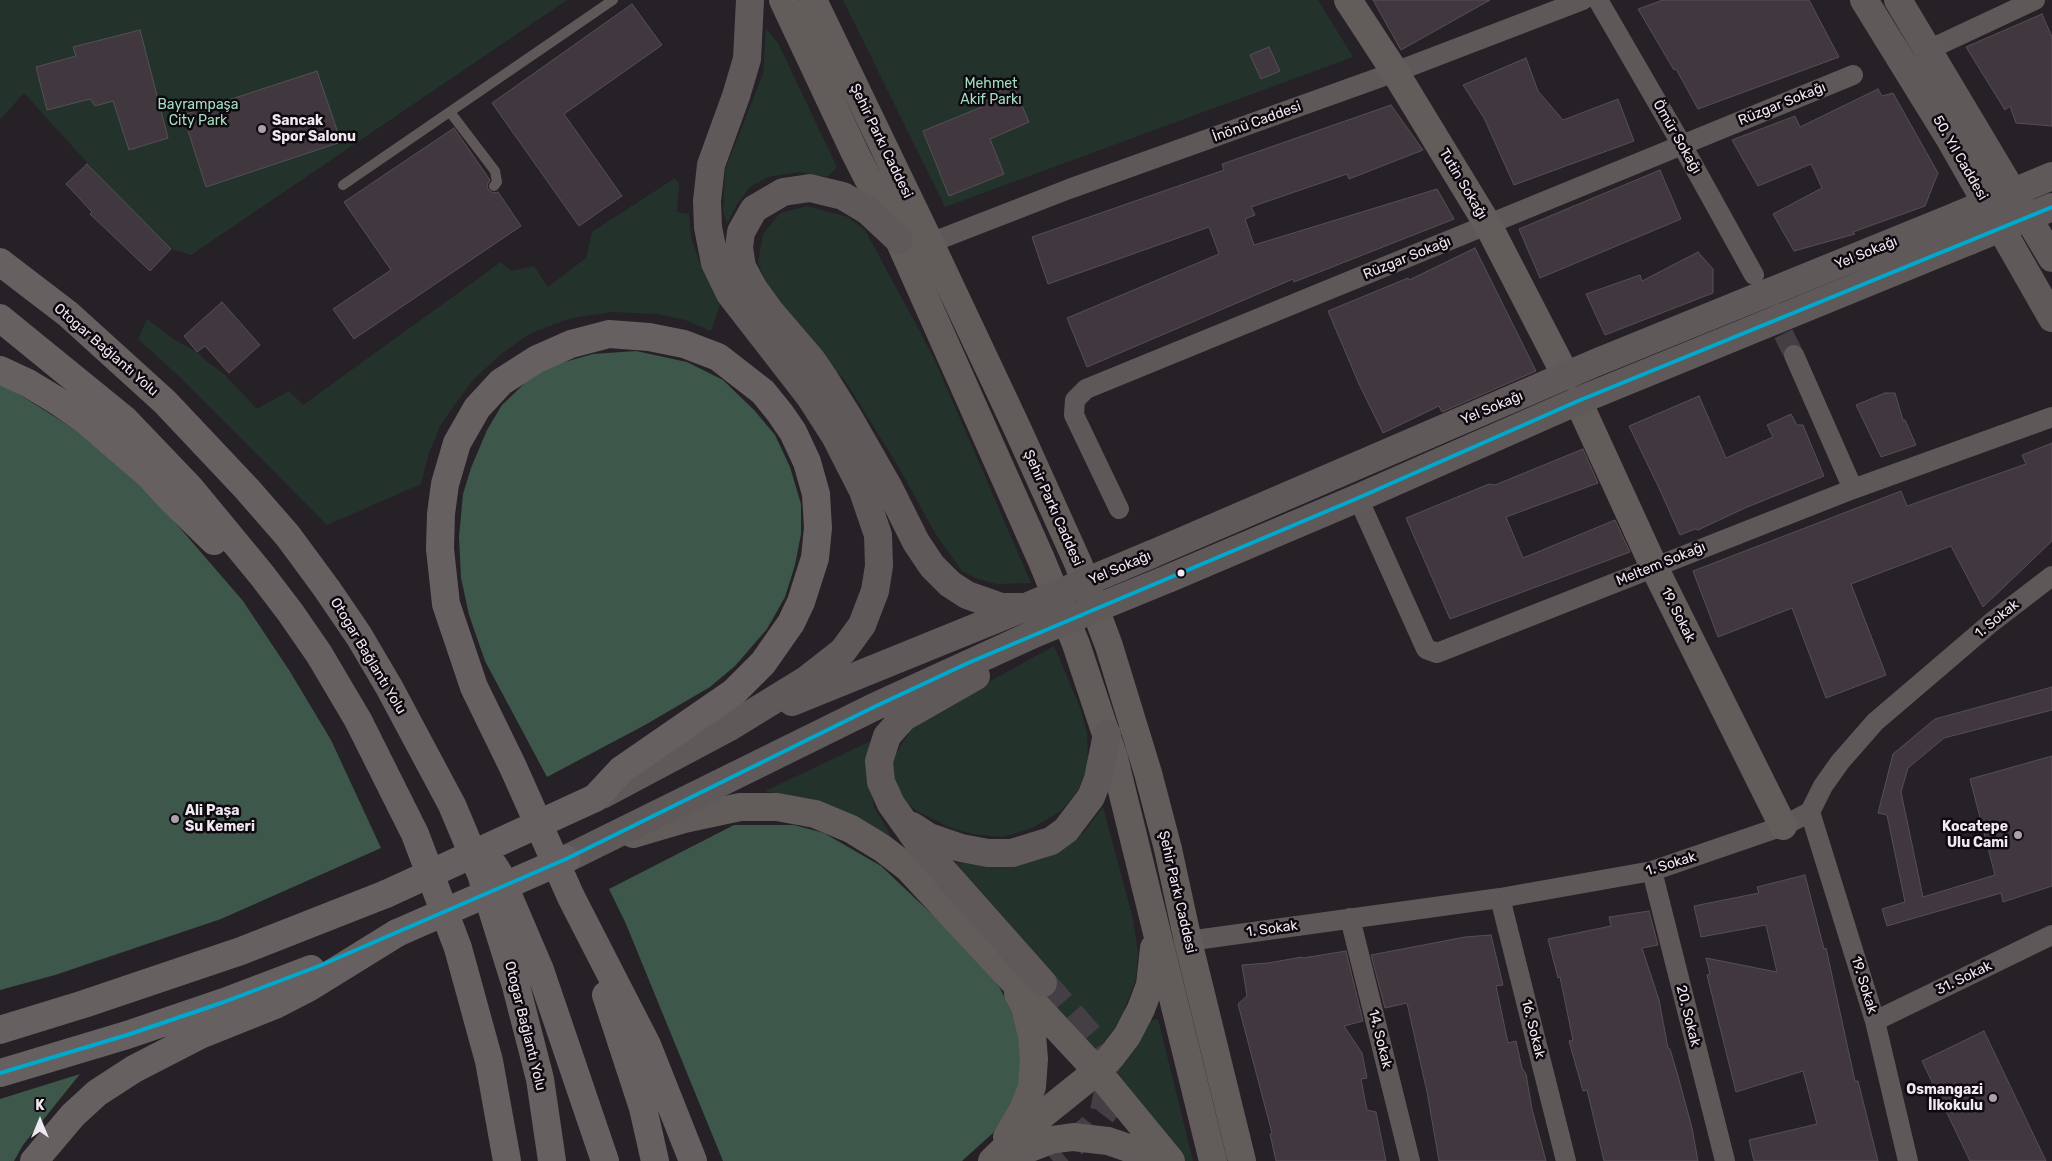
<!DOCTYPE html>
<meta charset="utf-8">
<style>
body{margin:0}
#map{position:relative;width:2052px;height:1161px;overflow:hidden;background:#262027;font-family:Rubik,sans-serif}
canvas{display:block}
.north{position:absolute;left:15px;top:1096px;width:50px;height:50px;-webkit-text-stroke:4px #0e090f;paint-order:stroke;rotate:0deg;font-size:14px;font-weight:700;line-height:20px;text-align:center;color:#efe8f1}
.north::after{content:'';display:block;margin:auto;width:18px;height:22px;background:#efe8f1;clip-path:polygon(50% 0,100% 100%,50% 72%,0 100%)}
</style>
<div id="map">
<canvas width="2052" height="1161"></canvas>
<div class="north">K</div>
</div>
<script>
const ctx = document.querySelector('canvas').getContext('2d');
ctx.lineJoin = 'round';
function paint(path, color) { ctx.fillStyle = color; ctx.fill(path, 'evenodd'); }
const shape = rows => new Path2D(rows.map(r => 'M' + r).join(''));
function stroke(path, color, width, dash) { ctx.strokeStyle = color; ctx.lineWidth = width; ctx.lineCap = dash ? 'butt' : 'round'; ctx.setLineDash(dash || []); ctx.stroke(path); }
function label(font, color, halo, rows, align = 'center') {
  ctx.font = font + ' Rubik,sans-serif'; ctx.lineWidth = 5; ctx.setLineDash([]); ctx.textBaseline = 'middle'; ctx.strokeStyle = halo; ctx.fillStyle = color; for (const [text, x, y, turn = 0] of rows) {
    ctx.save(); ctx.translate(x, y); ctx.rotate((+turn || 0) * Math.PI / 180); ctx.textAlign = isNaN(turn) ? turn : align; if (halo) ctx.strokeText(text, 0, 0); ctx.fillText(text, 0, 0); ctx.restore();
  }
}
const green = shape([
 [0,0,567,0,191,255,171,249,102,179,24,93,0,120],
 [843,0,1318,0,1353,57,945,207],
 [766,28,778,43,837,167,828,177,799,172,768,177,750,187,736,206,727,224,723,211,725,170,763,74],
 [675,178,679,184,677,212,689,214,691,237,701,266,720,305,711,331,685,320,657,314,611,312,568,319,529,334,501,354,474,379,455,404,440,426,429,453,421,484,327,525,183,380,138,339,147,319,175,340,197,352,204,359,225,375,257,409,289,391,303,405,501,262,511,271,534,266,548,287,586,258,592,232],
 [807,206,848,217,865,230,933,356,1031,583,996,584,975,578,962,571,936,535,898,466,846,382,771,292,758,263,763,234,780,213],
 [1054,646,1080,707,1087,733,1088,766,1078,790,1061,811,1032,828,1003,837,973,834,951,828,919,812,903,800,892,777,893,758,916,722],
 [871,741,868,775,874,807,891,836,842,813,797,798,765,791],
 [1103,807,1133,919,1138,953,1136,979,1121,1018,1107,1040,1095,1053,1039,992,1051,972,956,863,1011,864,1044,858,1083,833],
 [1158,1019,1193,1161,1182,1161,1116,1074,1151,1020]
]);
const forest = shape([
 [636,351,687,362,723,380,754,410,775,435,790,467,801,504,801,534,795,565,785,597,767,629,735,666,710,687,645,725,547,777,485,661,469,615,461,578,459,537,463,494,471,468,487,430,502,405,527,381,554,365,593,354],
 [0,382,88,438,142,484,243,601,289,670,331,740,381,848,221,919,55,975,0,990],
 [734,825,794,825,824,833,881,866,973,953,1000,988,1019,1029,1022,1070,1016,1100,993,1133,962,1161,723,1161,626,924,609,889],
 [80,1074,23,1145,14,1161,0,1161,0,1099]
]);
const building = shape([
 [1373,0,1490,0,1401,50,1373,0],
 [1663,0,1809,0,1839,57,1698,109,1676,69,1674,70,1638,9,1663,0],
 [632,4,662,45,564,114,622,196,579,226,492,103,632,4],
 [2042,14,2052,37,2052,126,2016,123,2010,106,2005,110,1966,47,2042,14],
 [140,30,168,138,129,150,113,101,95,106,90,99,47,110,36,67,76,56,73,47,140,30],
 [1269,47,1280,71,1261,79,1250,55,1269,47],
 [1526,58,1538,91,1563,120,1618,99,1634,141,1514,185,1484,118,1463,85,1526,58],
 [317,71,341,142,206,187,183,115,317,71],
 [1013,85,1029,122,990,139,1004,174,949,196,923,131,984,106,981,99,1013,85],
 [1878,89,1882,96,1893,93,1938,173,1925,206,1853,232,1855,234,1794,251,1773,214,1822,188,1811,164,1758,186,1732,140,1795,116,1800,127,1878,89],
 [1391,105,1423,150,1349,179,1347,174,1251,207,1255,215,1245,219,1254,245,1437,189,1454,219,1294,282,1293,279,1087,367,1067,318,1219,254,1209,227,1048,284,1032,237,1224,170,1222,164,1391,105],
 [454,128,490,180,487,185,488,189,493,193,498,192,521,226,354,339,333,309,391,270,344,202,454,128],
 [87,164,171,249,150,271,90,214,92,212,66,184,87,164],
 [1660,170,1681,219,1540,278,1519,229,1660,170],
 [1475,248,1536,371,1442,412,1439,406,1383,433,1359,384,1328,311,1408,278,1409,280,1475,248],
 [1698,252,1713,269,1713,293,1605,335,1586,294,1640,275,1642,281,1698,252],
 [222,302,260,345,229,373,205,346,197,352,184,336,222,302],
 [1885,393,1895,393,1903,420,1905,420,1916,445,1881,457,1856,405,1885,393],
 [1699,396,1726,458,1773,437,1767,425,1791,414,1797,425,1803,425,1824,476,1745,508,1698,530,1695,529,1680,535,1659,488,1629,426,1699,396],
 [2052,443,2052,541,1983,607,1951,546,1851,584,1886,675,1826,698,1792,608,1718,637,1693,571,1901,491,1907,506,2026,464,2022,455,2052,443],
 [1583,449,1598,483,1506,517,1523,558,1615,520,1630,552,1450,619,1406,518,1489,484,1495,485,1583,449],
 [2052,687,2052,710,1944,738,1908,768,1901,792,1923,897,1995,875,1970,779,2052,756,2052,886,2003,902,2001,893,1887,926,1882,909,1905,902,1887,815,1878,813,1893,754,1935,719,2052,687],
 [1805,875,1824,949,1826,948,1855,1081,1858,1081,1878,1161,1754,1161,1749,1140,1817,1124,1803,1071,1736,1092,1707,975,1710,974,1706,958,1777,972,1766,925,1701,937,1694,906,1759,893,1757,887,1805,875],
 [1649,911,1658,945,1642,948,1659,1000,1668,1048,1670,1049,1678,1076,1692,1128,1698,1161,1604,1161,1587,1090,1583,1091,1569,1041,1573,1040,1560,977,1558,978,1548,939,1611,926,1609,917,1649,911],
 [1491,935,1503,985,1496,986,1508,1043,1516,1041,1522,1068,1526,1074,1532,1109,1546,1161,1439,1161,1427,1092,1407,1003,1385,1008,1371,955,1465,937,1491,935],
 [1346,951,1363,1021,1344,1026,1362,1053,1367,1078,1361,1079,1367,1110,1376,1112,1386,1161,1276,1161,1270,1134,1272,1133,1238,1004,1247,996,1242,965,1268,963,1302,957,1303,958,1346,951],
 [1984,1031,2046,1161,1970,1161,1922,1061,1984,1031]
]);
const streetTunnel = shape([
 [1770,307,1794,355]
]);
const primaryTunnel = shape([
 [1043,983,1092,1039,1103,1058,1108,1091,1104,1111,1091,1128,1053,1161]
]);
const lane = shape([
 [450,112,495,171,497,182,494,186],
 [343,185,613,0]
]);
const street = shape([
 [1598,0,1682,145,1754,275],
 [1928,50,2035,0],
 [930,243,1069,189,1395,72,1583,0],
 [1794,355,1853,489],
 [1358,498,1426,649,1437,653,1853,489,2052,417],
 [1119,509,1074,415,1075,400,1086,389,1853,75],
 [1810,812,1875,1021,1908,1161],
 [1652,871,1725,1161],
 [1500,898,1566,1161],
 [1350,918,1410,1161],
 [1188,941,1500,898,1652,871,1783,826,1810,812,1823,786,1840,762,1875,722,1992,622,2052,576],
 [1875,1021,2052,935]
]);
const secondary = shape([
 [783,0,855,153,899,240,1041,559,1076,644,1114,758,1213,1161],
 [813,0,930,243,1018,430,1078,563,1109,646,1148,773,1168,849,1188,941,1242,1161],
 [1348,0,1395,72,1488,225,1566,376],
 [1578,401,1654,567,1783,826],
 [633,834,684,819,740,807,777,807,815,814,851,829,882,848,908,868,1097,1071,1171,1161],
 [1007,1137,1023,1110,1032,1087,1034,1059,1032,1035,1025,1008,1018,994],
 [1004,1158,1051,1140,1073,1137,1108,1141,1146,1154,1157,1161],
 [992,1161,1026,1128,1097,1071,1111,1057,1127,1036,1141,1009,1150,985,1154,948]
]);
const primary = shape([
 [1864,0,1951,141,2052,318],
 [1898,0,2052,258],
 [899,240,868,211,843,196,810,188,783,192,754,209,741,232,739,248,742,267,754,289,769,310,811,359,824,378,849,418,889,488,916,542,932,566,950,584,967,595,1001,607,1026,607],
 [1152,554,1595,363,1959,215],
 [1170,578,1358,498,1578,401,1969,241],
 [976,676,904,717,887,736,879,761,881,782,891,804,918,842,1043,983],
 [792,702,1021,609],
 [602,795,728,728,806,680,843,651,862,625,875,591,879,566,878,535,863,491,835,436,810,397,730,294,715,263,708,227,707,201,711,165,736,96,747,59,750,0],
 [912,826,929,837,961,848,988,853,1012,853,1051,841,1066,830,1091,797,1098,779,1107,734],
 [566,859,874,707,1036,633]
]);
const highway = shape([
 [0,262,68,314,165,402,247,489,288,536,327,589,359,636,389,687,452,805,481,874,516,986,540,1079,552,1161],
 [0,318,124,419,190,488,261,574,290,612,319,654,358,720,415,834,458,948,489,1061,507,1161],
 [0,370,28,383,56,400,85,420,150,476,172,500,214,541],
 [595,798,621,770,734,692,763,663,791,623,801,602,815,558,818,528,816,494,807,462,793,432,780,413,763,392,718,357,684,344,649,337,609,334,571,344,537,359,501,382,477,408,457,443,445,484,441,514,440,549,446,604,474,687,513,767,571,897,647,1045,693,1161],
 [494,866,499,874,540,970,605,1161],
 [606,995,643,1108,655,1161],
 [0,1030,84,1004,241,951,386,894],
 [0,1073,127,1035,224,1002,311,969],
 [34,1161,73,1115,97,1093,134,1069,200,1035,275,1005,308,988,397,933]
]);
const primaryBridge = shape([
 [1959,215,2052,176],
 [1969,241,2052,207],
 [1026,607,1152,554],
 [1036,633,1170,578]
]);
const highwayBridge = shape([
 [386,894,595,798],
 [397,933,566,859]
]);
const bus1 = shape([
 [0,1073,127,1035,224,1002,319,966,566,859,874,707,968,663,1358,498,1578,401,2052,207]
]);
const markers = [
 [262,129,5,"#a9a2aa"],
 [1181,573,4.5,"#efe8f1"],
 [175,819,5,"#a9a2aa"],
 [2018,835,5,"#a9a2aa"],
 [1993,1098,5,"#a9a2aa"]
];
const parkNames = [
 ["Mehmet",991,84],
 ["Akif Parkı",991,100],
 ["Bayrampaşa",198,105],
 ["City Park",198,121]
];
const streetNames = [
 ["Rüzgar Sokağı",1782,104,-22],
 ["İnönü Caddesi",1257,122,-20],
 ["Ömür Sokağı",1677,137,60],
 ["Şehir Parkı Caddesi",881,141,64],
 ["50. Yıl Caddesi",1960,158,60],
 ["Tutin Sokağı",1463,184,59],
 ["Yel Sokağı",1866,253,-22],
 ["Rüzgar Sokağı",1407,258,-22],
 ["Otogar Bağlantı Yolu",106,350,41],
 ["Yel Sokağı",1492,408,-23],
 ["Şehir Parkı Caddesi",1053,508,66],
 ["Meltem Sokağı",1661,564,-22],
 ["Yel Sokağı",1120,568,-23],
 ["19. Sokak",1678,615,63],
 ["1. Sokak",1997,619,-39],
 ["Otogar Bağlantı Yolu",368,656,59],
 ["1. Sokak",1671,864,-17],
 ["Şehir Parkı Caddesi",1177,892,77],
 ["1. Sokak",1272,929,-8],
 ["31. Sokak",1964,978,-26],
 ["19. Sokak",1864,985,73],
 ["20. Sokak",1688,1016,76],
 ["Otogar Bağlantı Yolu",525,1026,76],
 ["16. Sokak",1533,1029,76],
 ["14. Sokak",1380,1039,76]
];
const poiNames = [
 ["Sancak",272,121],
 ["Spor Salonu",272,137],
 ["Ali Paşa",185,811],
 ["Su Kemeri",185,827],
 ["Kocatepe",2008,827,"right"],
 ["Ulu Cami",2008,843,"right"],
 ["Osmangazi",1983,1090,"right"],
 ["İlkokulu",1983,1106,"right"]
];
paint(green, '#23332c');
paint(forest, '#3e574b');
paint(building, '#40383e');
stroke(building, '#564f55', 1);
stroke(streetTunnel, '#443e45', 20, [20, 10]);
stroke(primaryTunnel, '#443e45', 28, [28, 14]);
stroke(lane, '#5e5958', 10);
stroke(street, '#5e5958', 20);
stroke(secondary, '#625c5b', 28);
stroke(primary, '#60595a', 28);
stroke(highway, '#676061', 28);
stroke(primaryBridge, '#60595a', 28);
stroke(highwayBridge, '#676061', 28);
stroke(bus1, '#00a9ce', 4);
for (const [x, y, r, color] of markers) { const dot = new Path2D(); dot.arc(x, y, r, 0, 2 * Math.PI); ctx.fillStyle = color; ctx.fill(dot); stroke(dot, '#0e090f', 2); }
label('14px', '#a4dfc2', '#0e090f', parkNames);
label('14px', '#efe8f1', '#0e090f', streetNames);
label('bold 14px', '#efe8f1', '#0e090f', poiNames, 'left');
</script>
